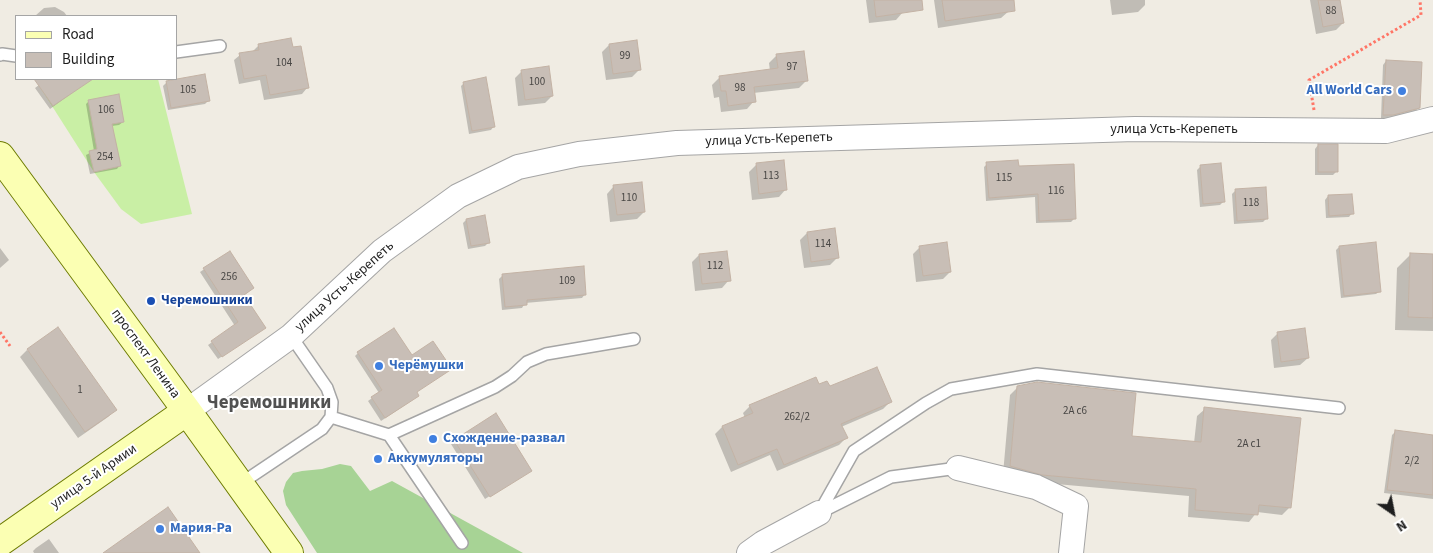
<!DOCTYPE html>
<meta charset="utf-8">
<style>
body{margin:0}
#map{position:relative;width:1433px;height:553px;overflow:hidden;background:#f0ece3;font-family:"Source Sans 3",sans-serif}
canvas{display:block}
.legend{position:absolute;left:15px;top:15px;width:162px;height:65px;box-sizing:border-box;background:#fff;border:1px solid #a5a5a5;margin:0;padding:6px 9px;list-style:none;font-size:15px;color:#1e1e1e}
.legend li{display:flex;align-items:center;gap:10px;height:25px}
.legend b{width:25px;border:1px solid #a5a5a5}
.north{position:absolute;left:1368px;top:488px;width:50px;height:50px;-webkit-text-stroke:4px #fff;paint-order:stroke;rotate:147deg;font-size:14px;font-weight:700;line-height:20px;text-align:center;color:#1e1e1e}
.north::after{content:'';display:block;margin:auto;width:18px;height:22px;background:#1e1e1e;clip-path:polygon(50% 0,100% 100%,50% 72%,0 100%)}
</style>
<div id="map">
<canvas width="1433" height="553"></canvas>
<ul class="legend">
<li><b style="height:6px;background:#fbffb3"></b>Road</li>
<li><b style="height:14px;background:#c8beb6"></b>Building</li>
</ul>
<div class="north">N</div>
</div>
<script>
const ctx = document.querySelector('canvas').getContext('2d');
ctx.lineJoin = 'round';
function paint(path, color) { ctx.fillStyle = color; ctx.fill(path, 'evenodd'); }
const shape = rows => new Path2D(rows.map(r => 'M' + r).join(''));
function stroke(path, color, width, dash) { ctx.strokeStyle = color; ctx.lineWidth = width; ctx.lineCap = dash ? 'butt' : 'round'; ctx.setLineDash(dash || []); ctx.stroke(path); }
function label(font, color, halo, rows, align = 'center') {
  ctx.font = font + ' "Source Sans 3",sans-serif'; ctx.lineWidth = 4; ctx.setLineDash([]); ctx.textBaseline = 'middle'; ctx.strokeStyle = halo; ctx.fillStyle = color; for (const [text, x, y, turn = 0] of rows) {
    ctx.save(); ctx.translate(x, y); ctx.rotate((+turn || 0) * Math.PI / 180); ctx.textAlign = isNaN(turn) ? turn : align; if (halo) ctx.strokeText(text, 0, 0); ctx.fillText(text, 0, 0); ctx.restore();
  }
}
const grass = shape([
 [45,79,158,79,192,214,141,224,121,209,94,172,38,84]
]);
const forest = shape([
 [340,464,351,466,370,491,392,481,523,553,317,553,286,505,283,491,286,482,293,473,302,471,322,469]
]);
const shadow = shape([
 [866,0,901,0,903,12,896,20,869,23],
 [934,0,1007,0,1009,11,1001,18,938,28],
 [1110,0,1145,0,1145,5,1138,12,1112,15],
 [1310,0,1338,0,1343,23,1336,30,1316,34],
 [55,7,64,12,67,16,35,16,44,8],
 [259,45,307,88,302,94,264,100,260,80,239,84,234,60,240,55,253,51],
 [609,45,639,70,632,77,606,80,602,52],
 [777,55,807,80,799,88,753,93,754,101,747,109,721,112,719,97,714,98,712,85,720,77,770,71,769,63],
 [1386,61,1419,108,1415,111,1388,118,1381,118,1383,65],
 [522,71,552,96,545,103,518,106,515,78],
 [47,79,83,79,84,84,50,109,35,88],
 [167,82,209,100,205,104,168,110,163,86],
 [464,83,494,126,491,130,469,134,461,86],
 [89,101,123,122,119,125,112,126,120,165,117,169,90,174,86,155,94,151,86,104],
 [1318,145,1337,171,1333,175,1315,175,1315,149],
 [987,164,1018,168,1074,219,1071,222,1036,223,1035,197,986,201,984,167],
 [756,165,786,189,779,197,752,200,749,172],
 [1201,166,1223,202,1220,205,1200,207,1197,170],
 [614,186,644,212,637,219,610,222,607,194],
 [1236,190,1266,219,1263,222,1234,224,1232,194],
 [1351,195,1352,213,1349,217,1326,218,1325,200,1328,196],
 [466,220,489,242,485,246,468,249,463,223],
 [807,233,837,258,830,265,804,268,800,240],
 [920,247,950,272,943,279,916,282,913,254],
 [1339,247,1380,291,1376,294,1341,298,1336,250],
 [0,248,9,260,0,268],
 [230,252,253,288,243,296,261,331,218,359,208,345,235,326,200,272],
 [699,255,729,280,722,288,695,291,692,262],
 [1410,255,1433,255,1433,331,1395,330,1397,268],
 [503,275,585,294,582,298,525,303,522,308,502,310,499,279],
 [1278,333,1308,358,1300,365,1274,368,1271,340],
 [27,350,115,410,108,417,78,438,20,357],
 [358,353,416,393,414,399,381,421,368,401,379,393,355,356],
 [818,386,890,402,883,409,841,427,846,438,839,445,777,471,770,455,731,472,715,434,722,427,745,418,743,413,750,406],
 [1018,387,1131,437,1194,443,1197,416,1205,409,1290,507,1282,515,1257,512,1249,522,1188,517,1189,496,1034,482,1003,474,1010,395],
 [1395,432,1433,436,1433,499,1384,493,1392,435],
 [455,441,528,472,485,499,451,444],
 [49,539,59,553,34,553,33,551,36,548]
]);
const building = shape([
 [874,0,922,0,923,10,876,17,874,0],
 [942,0,1014,0,1015,11,945,21,942,0],
 [1318,0,1340,0,1344,23,1323,27,1318,0],
 [291,38,293,47,301,46,309,88,270,95,266,75,244,79,239,53,259,50,258,44,291,38],
 [637,40,641,70,613,74,609,44,637,40],
 [804,51,808,81,754,87,756,102,728,106,726,91,721,91,719,76,778,68,776,54,804,51],
 [1386,60,1422,62,1420,108,1393,115,1383,115,1386,60],
 [549,66,553,96,525,100,521,70,549,66],
 [205,74,210,101,171,108,166,81,205,74],
 [486,77,495,127,472,131,463,82,486,77],
 [34,79,93,79,53,106,34,79],
 [119,94,124,122,112,124,121,166,94,172,89,151,97,149,88,100,119,94],
 [1318,144,1338,144,1338,172,1318,172,1318,144],
 [784,160,787,190,759,194,756,163,784,160],
 [1018,160,1019,166,1074,164,1076,219,1039,221,1038,194,989,198,986,162,1018,160],
 [1221,163,1225,202,1203,204,1200,165,1221,163],
 [642,182,645,212,617,215,613,185,642,182],
 [1266,187,1268,219,1237,221,1235,189,1266,187],
 [1352,194,1354,214,1329,216,1328,195,1352,194],
 [485,215,490,243,471,246,466,219,485,215],
 [835,228,839,258,811,262,807,232,835,228],
 [947,242,951,272,923,276,919,246,947,242],
 [1376,242,1381,292,1344,296,1339,246,1376,242],
 [230,251,254,288,244,295,266,328,222,357,211,341,238,322,203,268,230,251],
 [727,251,731,281,702,284,699,254,727,251],
 [1410,253,1433,254,1433,318,1408,317,1410,253],
 [584,266,586,295,527,300,527,305,505,307,502,274,584,266],
 [58,327,117,410,85,432,27,349,58,327],
 [394,328,412,355,433,341,452,369,417,392,419,396,385,418,371,397,382,390,357,352,394,328],
 [1305,328,1309,358,1281,362,1277,332,1305,328],
 [877,367,892,402,841,424,848,438,784,465,777,449,738,465,722,426,753,413,749,405,816,377,819,384,827,381,830,386,877,367],
 [1037,382,1136,393,1132,436,1201,442,1204,407,1301,418,1291,508,1259,505,1258,515,1195,510,1196,489,1042,475,1010,466,1017,386,1037,382],
 [496,413,532,471,490,497,454,440,496,413],
 [1395,430,1433,435,1433,495,1387,490,1395,430],
 [168,507,200,553,103,553,158,514,168,507]
]);
const path = shape([
 [1314,110,1309,80,1421,15,1420,0],
 [0,332,10,346]
]);
const service = shape([
 [176,52,220,46],
 [0,55,2,54,16,56],
 [331,417,389,435,462,543],
 [389,435,495,387,512,376,527,362,546,354,634,339],
 [240,484,322,429,331,417,332,402,327,388,291,336],
 [819,513,854,451,926,403,951,389,1037,374,1339,408],
 [819,513,891,477,958,468]
]);
const minor = shape([
 [187,411,291,336,382,251,458,196,518,167,579,154,677,143,1135,129,1386,131,1433,119],
 [958,468,1036,487,1076,506,1071,553],
 [749,553,763,543,819,513]
]);
const secondary = shape([
 [0,156,187,411,289,553],
 [0,542,187,411]
]);
const markers = [
 [1402,91,5,"#3f7fe0"],
 [151,301,5,"#1a4fb4"],
 [379,366,5,"#3f7fe0"],
 [433,439,5,"#3f7fe0"],
 [378,459,5,"#3f7fe0"],
 [160,529,5,"#3f7fe0"]
];
const numberNames = [
 ["88",1331,12],
 ["99",625,57],
 ["104",284,64],
 ["97",792,68],
 ["100",537,83],
 ["98",740,89],
 ["105",188,91],
 ["106",106,111],
 ["254",105,158],
 ["113",771,177],
 ["115",1004,179],
 ["116",1056,192],
 ["110",629,199],
 ["118",1251,204],
 ["114",823,245],
 ["112",715,267],
 ["256",229,278],
 ["109",567,282],
 ["1",80,391],
 ["2А с6",1075,412],
 ["262/2",797,418],
 ["2А с1",1249,445],
 ["2/2",1412,462]
];
const shopNames = [
 ["All World Cars",1392,91,"right"],
 ["Черёмушки",389,366],
 ["Схождение-развал",443,439],
 ["Аккумуляторы",388,459],
 ["Мария-Ра",170,529]
];
const streetNames = [
 ["улица Усть-Керепеть",1174,130],
 ["улица Усть-Керепеть",769,140,-2],
 ["улица Усть-Керепеть",345,287,-42],
 ["проспект Ленина",145,354,54],
 ["улица 5-й Армии",94,477,-35]
];
const transitNames = [
 ["Черемошники",161,301]
];
const districtNames = [
 ["Черемошники",269,404]
];
paint(grass, '#c9efa5');
paint(forest, '#a7d395');
paint(shadow, '#0003');
paint(building, '#c8beb6');
stroke(building, '#c3b2a4', 1);
stroke(service, '#a5a5a5', 14);
stroke(minor, '#a5a5a5', 26);
stroke(secondary, '#6d7b00', 30);
stroke(path, '#ff7566', 3, [2.5, 2.5]);
stroke(service, '#fff', 11);
stroke(minor, '#fff', 24);
stroke(secondary, '#fbffb3', 28);
for (const [x, y, r, color] of markers) { const dot = new Path2D(); dot.arc(x, y, r, 0, 2 * Math.PI); ctx.fillStyle = color; ctx.fill(dot); stroke(dot, '#fff', 2); }
label('11px', '#484644', null, numberNames);
label('bold 14px', '#366cbe', '#fff', shopNames, 'left');
label('14px', '#1e1e1e', '#fff', streetNames);
label('bold 14px', '#164399', '#fff', transitNames, 'left');
label('bold 19px', '#515151', '#fff', districtNames);
</script>
